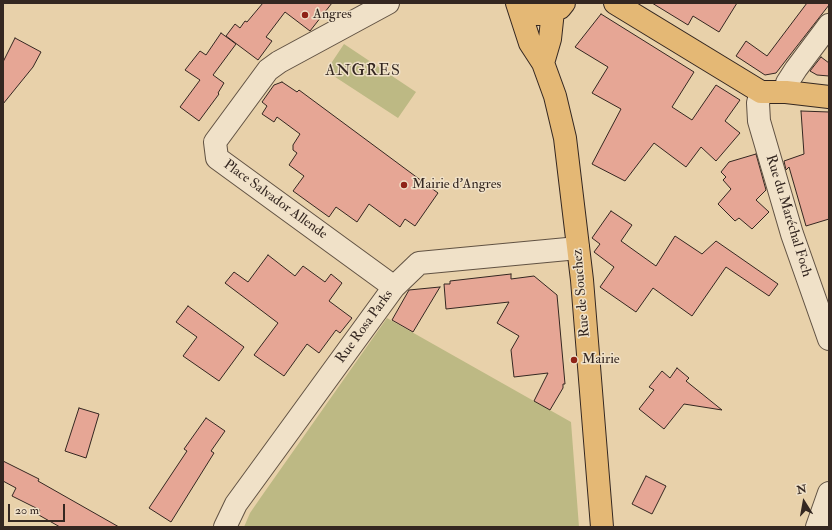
<!DOCTYPE html>
<meta charset="utf-8">
<style>
body{margin:0}
#map{position:relative;width:832px;height:530px;overflow:hidden;background:#e8d1aa;font-family:"IM FELL Double Pica",serif}
canvas{display:block}
.frame{position:absolute;inset:0;border:4px solid #342721;pointer-events:none}
.north{position:absolute;left:784px;top:482px;width:40px;height:40px;-webkit-text-stroke:3px #f0e1c8;paint-order:stroke;rotate:349deg;font-size:11px;font-weight:700;line-height:16px;text-align:center;color:#342721}
.north::after{content:'';display:block;margin:auto;width:14px;height:18px;background:#342721;clip-path:polygon(50% 0,100% 100%,50% 72%,0 100%)}
.scale{position:absolute;left:8px;top:504px;width:57px;height:18px;box-sizing:border-box;border:2px solid #342721;border-top:0;padding-left:5px;font-size:12px;line-height:14px;white-space:nowrap;color:#342721;-webkit-text-stroke:3px #f0e1c8;paint-order:stroke}
</style>
<div id="map">
<canvas width="832" height="530"></canvas>
<div class="frame"></div>
<div class="north">N</div>
<div class="scale">20 m</div>
</div>
<script>
const ctx = document.querySelector('canvas').getContext('2d');
ctx.lineJoin = 'round';
function paint(path, color) { ctx.fillStyle = color; ctx.fill(path, 'evenodd'); }
const shape = rows => new Path2D(rows.map(r => 'M' + r).join(''));
function stroke(path, color, width, dash) { ctx.strokeStyle = color; ctx.lineWidth = width; ctx.lineCap = dash ? 'butt' : 'round'; ctx.setLineDash(dash || []); ctx.stroke(path); }
function label(font, color, halo, rows, align = 'center') {
  ctx.font = font + ' "IM FELL Double Pica",serif'; ctx.lineWidth = 3; ctx.setLineDash([]); ctx.textBaseline = 'middle'; ctx.strokeStyle = halo; ctx.fillStyle = color; for (const [text, x, y, turn = 0] of rows) {
    ctx.save(); ctx.translate(x, y); ctx.rotate((+turn || 0) * Math.PI / 180); ctx.textAlign = isNaN(turn) ? turn : align; if (halo) ctx.strokeText(text, 0, 0); ctx.fillText(text, 0, 0); ctx.restore();
  }
}
const green = shape([
 [344,44,416,92,398,118,326,71],
 [387,318,571,422,579,527,244,527,250,513,261,497]
]);
const building = shape([
 [263,3,332,3,310,31,285,12,266,37,272,41,258,60,226,36,235,24,240,28,245,21,247,22,263,3],
 [652,3,737,3,719,32,693,16,688,25,652,3],
 [807,3,829,3,829,5,776,73,765,75,736,56,746,41,767,56,807,3],
 [601,14,694,72,672,107,692,120,716,85,740,100,725,121,740,133,716,161,701,147,686,167,654,143,625,181,592,164,621,109,592,93,608,67,575,47,601,14],
 [221,33,236,44,213,75,224,83,218,93,219,94,199,121,180,107,200,80,185,70,200,51,206,55,221,33],
 [15,38,41,52,33,67,3,104,3,62,15,38],
 [821,57,829,63,829,76,817,75,810,71,821,57],
 [282,82,297,92,299,90,438,193,415,226,405,219,400,227,369,204,357,222,336,207,329,217,293,191,304,176,289,165,297,153,293,150,293,145,300,134,277,117,274,122,262,114,267,106,262,102,274,85,282,82],
 [801,111,829,112,829,219,806,226,789,167,786,170,784,161,804,154,801,111],
 [756,154,766,190,756,200,769,212,752,229,739,218,735,221,718,204,731,189,723,180,726,177,721,172,729,162,756,154],
 [611,211,632,225,621,241,656,266,675,236,702,254,716,241,778,284,769,296,726,267,692,316,653,288,636,312,600,287,614,267,594,252,600,244,592,238,611,211],
 [268,255,295,276,303,266,325,282,331,274,342,283,329,301,352,318,340,333,336,330,319,353,307,344,284,376,254,355,278,323,225,283,234,272,248,282,268,255],
 [511,274,511,279,534,276,557,295,565,384,563,384,563,388,550,410,534,401,548,373,514,377,511,350,519,336,497,323,509,302,446,309,444,284,450,284,450,281,511,274],
 [440,287,413,332,392,320,409,290,440,287],
 [188,306,244,347,219,381,183,356,197,337,176,322,188,306],
 [677,368,689,378,686,381,722,410,684,404,664,429,639,409,654,390,649,387,662,371,670,378,677,368],
 [79,408,99,414,86,458,65,451,79,408],
 [206,418,225,431,211,451,214,453,171,522,149,508,187,451,184,449,206,418],
 [3,461,39,479,38,481,119,527,60,527,37,514,40,510,12,496,16,488,3,481,3,461],
 [646,476,666,486,652,514,632,504,646,476]
]);
const minor = shape([
 [388,3,279,62,268,70,215,142,217,158,394,287],
 [761,92,758,103,759,121,792,234,829,339],
 [786,92,787,83,796,69,829,25],
 [225,527,236,504,394,287,419,263,578,248],
 [817,527,829,493]
]);
const major = shape([
 [517,3,530,43,543,63,555,96,565,138,582,280,602,527],
 [517,3,524,11,530,14,538,14,546,13,560,8,564,3],
 [615,3,761,92,786,92,829,97],
 [543,63,550,39,553,11]
]);
const markers = [
 [305,15,4,"#8f2418"],
 [404,185,4,"#8f2418"],
 [574,360,4,"#8f2418"]
];
const poiNames = [
 ["Angres",313,15],
 ["Mairie d'Angres",412,185],
 ["Mairie",582,360]
];
const streetNames = [
 ["Place Salvador Allende",275,200,36],
 ["Rue du Maréchal Foch",788,216,73],
 ["Rue de Souchez",582,293,-95],
 ["Rue Rosa Parks",365,327,-54]
];
const quarterNames = [
 ["ANGRES",363,72]
];
paint(green, '#bdb984');
paint(building, '#e6a695');
stroke(building, '#342721', 1);
stroke(minor, '#615243', 24);
stroke(major, '#342721', 24);
stroke(minor, '#f0e1c8', 22);
stroke(major, '#e4b875', 22);
for (const [x, y, r, color] of markers) { const dot = new Path2D(); dot.arc(x, y, r, 0, 2 * Math.PI); ctx.fillStyle = color; ctx.fill(dot); stroke(dot, '#f0e1c8', 1.5); }
label('14px', '#342721', '#f0e1c8', poiNames, 'left');
label('14px', '#342721', '#f0e1c8', streetNames);
ctx.letterSpacing = '1px';
label('16px', '#342721', '#f0e1c8', quarterNames);
ctx.letterSpacing = '0px';
</script>
